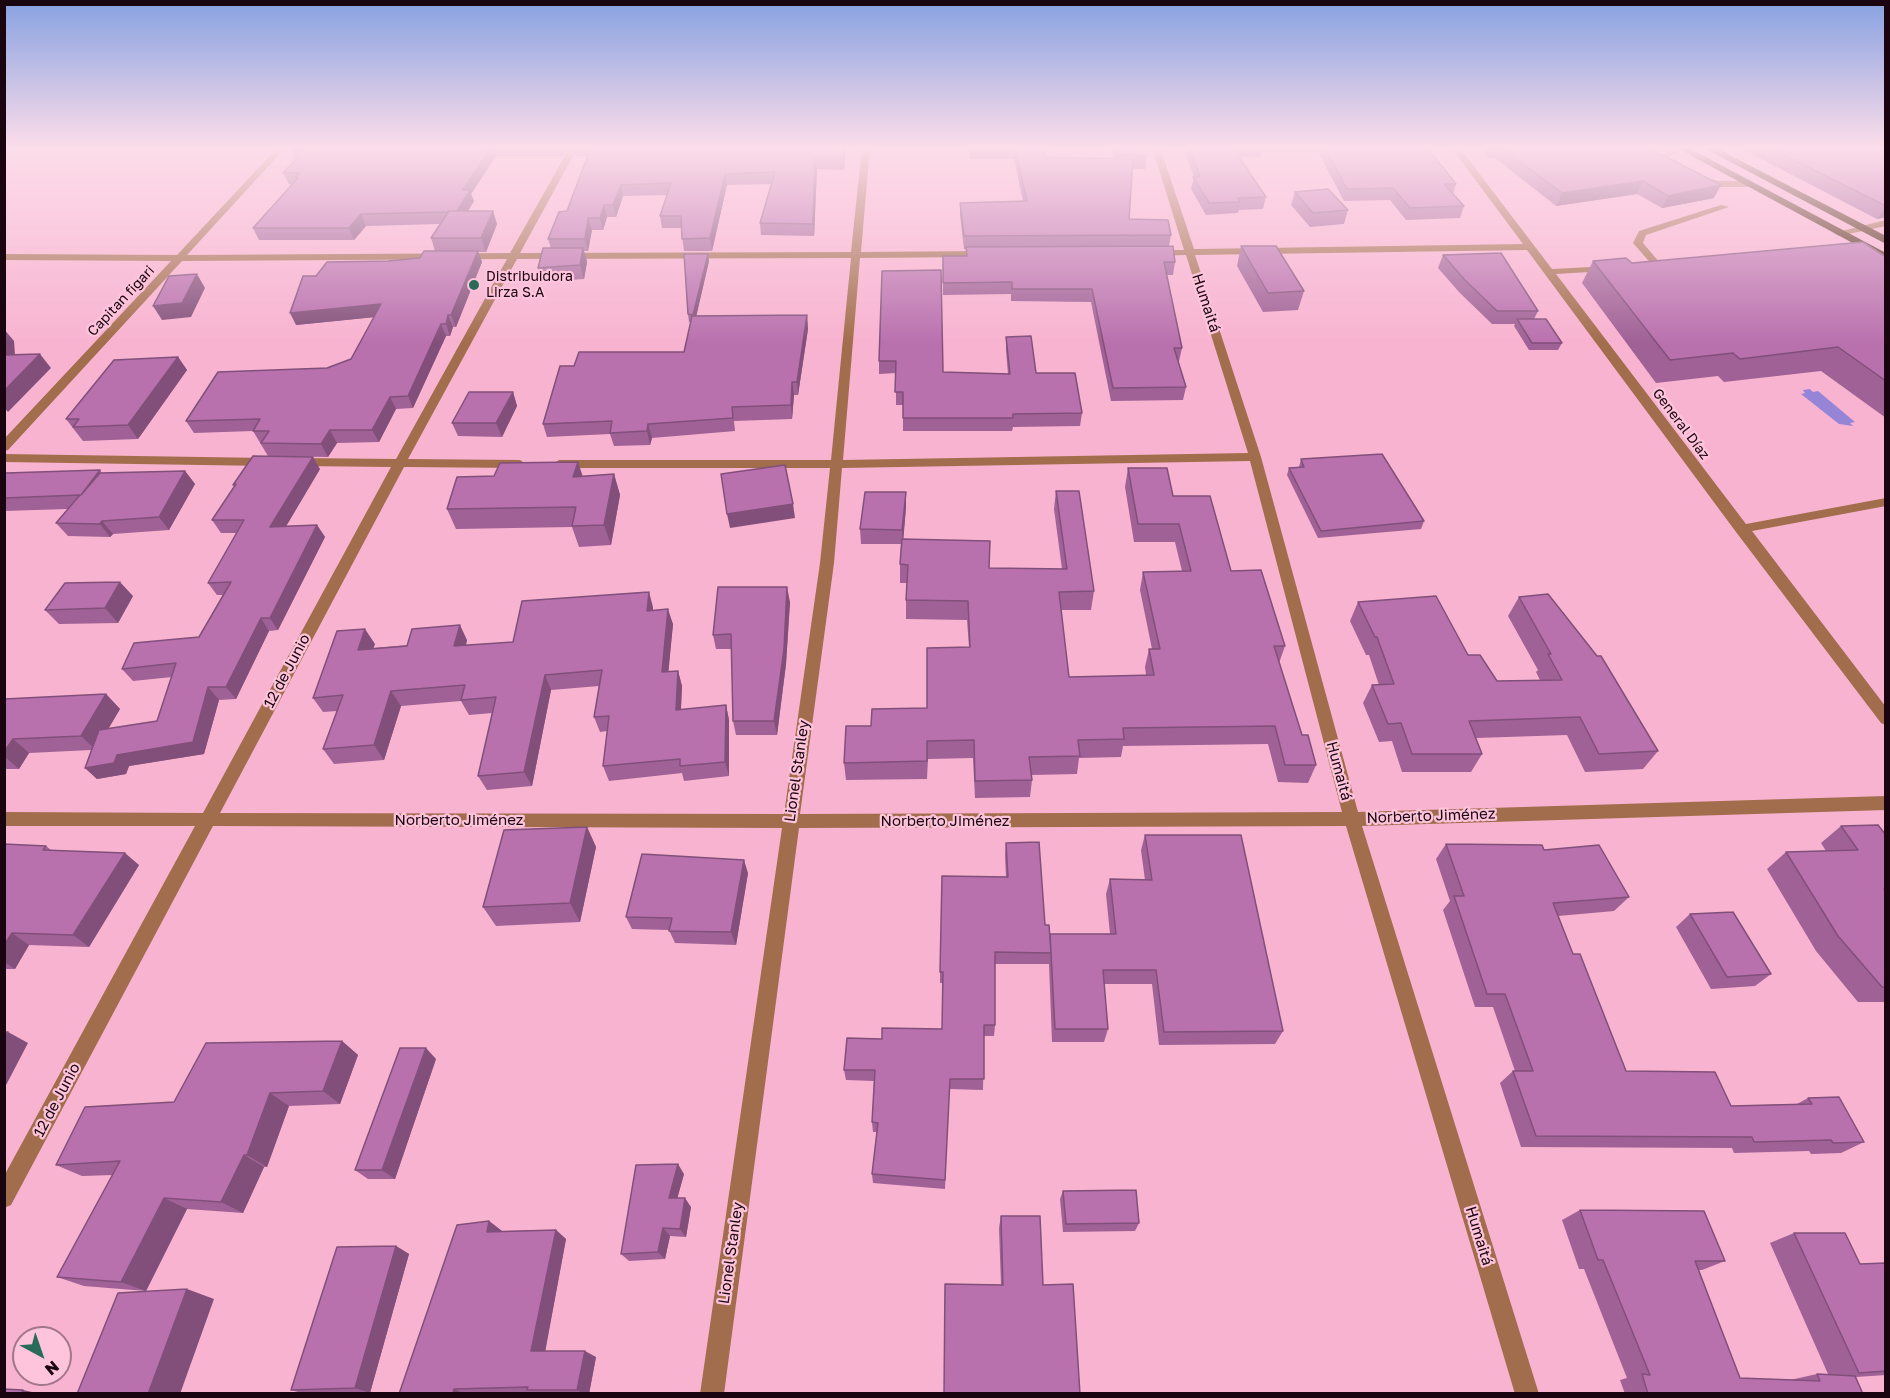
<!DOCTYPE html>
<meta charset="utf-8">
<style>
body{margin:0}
#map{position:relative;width:1890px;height:1398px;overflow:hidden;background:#f8b3d0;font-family:"Golos Text",sans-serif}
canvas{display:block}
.frame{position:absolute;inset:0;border:6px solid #1a040f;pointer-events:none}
.north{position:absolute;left:12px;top:1326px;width:60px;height:60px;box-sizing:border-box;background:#fdc4db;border:2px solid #a27789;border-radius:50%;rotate:140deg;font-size:16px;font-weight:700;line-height:24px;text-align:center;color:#1a040f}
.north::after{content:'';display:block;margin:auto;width:21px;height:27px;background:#2a6a59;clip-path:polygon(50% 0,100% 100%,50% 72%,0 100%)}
</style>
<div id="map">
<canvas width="1890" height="1398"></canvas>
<div class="frame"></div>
<div class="north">N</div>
</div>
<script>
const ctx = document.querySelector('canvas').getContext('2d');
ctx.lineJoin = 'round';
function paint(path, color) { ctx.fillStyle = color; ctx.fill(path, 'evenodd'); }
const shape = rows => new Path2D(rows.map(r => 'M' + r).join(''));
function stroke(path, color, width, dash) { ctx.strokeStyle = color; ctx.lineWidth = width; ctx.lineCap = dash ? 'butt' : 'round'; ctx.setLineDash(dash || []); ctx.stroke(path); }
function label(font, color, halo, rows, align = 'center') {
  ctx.font = font + ' "Golos Text",sans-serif'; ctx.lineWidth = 4.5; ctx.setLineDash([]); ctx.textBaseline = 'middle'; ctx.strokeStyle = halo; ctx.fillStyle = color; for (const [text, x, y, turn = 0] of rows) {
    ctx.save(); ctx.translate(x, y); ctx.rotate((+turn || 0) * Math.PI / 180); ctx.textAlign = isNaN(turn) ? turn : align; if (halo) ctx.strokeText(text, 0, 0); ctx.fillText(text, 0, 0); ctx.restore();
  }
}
const water = shape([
 [1810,389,1813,392,1818,391,1855,422,1850,423,1853,426,1839,424,1801,394,1805,393,1803,390]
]);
const minor = shape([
 [278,147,286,147,187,255,510,253,570,147,578,147,520,253,851,252,862,147,870,147,861,252,986,251,991,254,986,257,860,258,843,460,1248,453,1186,255,1154,256,1149,253,1154,250,1184,250,1152,147,1160,147,1194,249,1523,244,1451,147,1459,147,1552,269,1610,266,1610,270,1607,271,1556,274,1746,524,1886,498,1886,506,1752,531,1886,707,1886,725,1881,723,1736,532,1527,250,1195,255,1261,457,1358,812,1886,796,1886,810,1362,826,1539,1394,1515,1394,1346,826,799,828,724,1394,700,1394,782,828,213,826,11,1205,4,1208,4,1176,195,826,4,826,4,812,203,813,391,467,298,466,292,462,298,458,396,459,507,259,182,261,8,450,4,451,4,439,171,261,4,260,4,254,177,255,278,147],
 [851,258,831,460,559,460,553,464,559,468,830,468,820,563,784,814,220,813,404,467,520,468,526,464,520,460,408,459,517,259,851,258],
 [1250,461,1342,812,800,814,834,563,842,468,1250,461],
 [1677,147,1685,148,1669,157,1682,168,1678,171,1659,157,1677,147],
 [1699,176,1719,181,1748,181,1752,184,1748,187,1719,187,1696,181,1695,179,1699,176],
 [1721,205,1729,207,1646,235,1643,243,1660,263,1660,267,1654,267,1633,243,1639,231,1721,205],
 [1886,220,1886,226,1839,236,1834,233,1886,220],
 [4,454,268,458,274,462,268,466,4,462,4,454]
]);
const highway = shape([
 [1675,147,1687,147,1886,253,1886,261,1675,147],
 [1702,147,1714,147,1886,236,1886,244,1702,147]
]);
const wall = shape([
 [296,147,569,147,562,156,496,156,471,194,474,201,468,211,493,211,497,224,486,252,478,252,482,262,456,327,453,327,450,336,446,336,413,408,396,409,379,442,337,443,328,457,268,456,253,431,194,433,186,421,351,359,374,317,296,325,316,276,388,261,420,258,435,251,431,238,440,224,366,226,354,240,259,240,253,228,292,184,289,184,283,173,296,159,292,151],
 [573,147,846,147,844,170,817,169,814,236,761,235,760,223,772,184,727,185,712,251,684,251,681,228,662,228,660,216,667,195,623,196,616,217,607,217,603,230,592,230,588,251,584,251,587,262,584,279,543,282,538,268,551,248,548,239,567,211,588,156,576,156],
 [969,147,1044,147,1045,157,1114,158,1111,147,1144,147,1147,156,1145,169,1132,169,1129,219,1171,235,1169,246,1175,262,1173,275,1166,275,1182,348,1179,361,1178,361,1186,387,1183,400,1111,401,1091,302,1011,301,1011,294,943,295,943,256,966,256,966,249,964,249,960,215,960,203,1023,201,1014,159,970,159],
 [1187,147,1427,147,1456,184,1453,194,1464,206,1460,218,1406,220,1390,200,1344,201,1318,152,1262,152,1261,157,1239,157,1266,197,1263,209,1239,210,1238,213,1206,215,1191,189,1194,177,1186,154],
 [1479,147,1647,147,1714,198,1662,208,1637,194,1556,206,1494,157,1489,158],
 [1738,147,1886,147,1886,217,1877,219],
 [1295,192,1348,210,1344,224,1310,227,1291,205],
 [1241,246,1304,291,1298,310,1263,312,1237,266],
 [1443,255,1538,311,1534,319,1562,343,1558,350,1529,350,1514,326,1515,324,1492,324,1459,292,1438,268],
 [1886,257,1886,418,1821,371,1724,382,1718,376,1656,383,1582,283,1593,261,1632,263],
 [709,261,696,316,807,315,808,329,798,395,794,395,792,419,734,421,735,431,652,438,650,445,614,446,610,434,547,437,543,424,574,366,684,352,691,322,689,322,688,314],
 [882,271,943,372,1008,374,1006,350,1006,337,1036,373,1082,413,1080,426,1013,427,1012,431,903,431,903,405,896,405,896,373,879,374,879,361],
 [178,357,187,370,138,439,83,441,66,419],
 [513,392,517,406,502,437,458,436,452,423],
 [1301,459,1424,521,1421,529,1318,538,1287,475,1289,468,1299,467],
 [1128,468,1173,496,1231,571,1285,646,1279,663,1302,735,1316,765,1308,783,1278,782,1268,744,1123,746,1121,757,1079,758,1077,774,1031,775,1032,780,1030,797,975,798,973,758,928,759,927,779,846,780,844,763,871,726,927,708,969,647,967,620,906,619,906,600,907,583,900,583,900,564,901,544,861,544,860,529,906,492,906,507,903,539,989,568,1062,569,1054,509,1056,491,1094,591,1091,610,1061,610,1069,677,1146,675,1145,667,1149,649,1152,649,1140,590,1143,572,1182,571,1175,542,1134,542,1125,487],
 [320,469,286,526,317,525,325,537,278,630,269,631,236,699,219,700,204,754,129,766,126,774,97,779,85,768,91,750,29,753,19,769,4,769,4,699,106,694,120,709,108,729,157,721,172,677,133,681,122,669,199,637,223,595,217,595,208,583,237,533,221,533,212,520],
 [100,470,102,473,185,471,195,484,169,530,113,534,110,537,68,536,56,523,68,509,4,511,4,475],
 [614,474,620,495,611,545,579,547,572,527,456,529,447,509,582,476],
 [133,596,118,623,59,624,45,610],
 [1519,597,1658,751,1643,769,1585,772,1567,735,1476,738,1482,754,1471,772,1402,772,1392,741,1379,742,1363,703,1372,685,1379,685,1369,655,1366,655,1350,621,1358,602,1468,655,1497,681,1540,680,1536,672,1538,670,1508,616],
 [790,602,786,664,777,735,736,735,733,721,732,649,716,649,713,635],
 [653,607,653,610,673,624,668,672,678,671,682,686,681,710,726,705,729,720,729,776,684,781,682,773,609,781,603,766,607,731,600,732,594,717,599,686,551,690,532,786,487,790,478,776,492,713,469,715,461,701,401,706,384,760,334,764,323,749,337,711,323,712,313,698,375,644,373,648,467,640,466,645,513,642],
 [1841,826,1886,835,1886,1002,1858,1002,1816,951,1767,869,1786,852,1826,851,1821,843],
 [587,827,596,847,580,922,496,926,483,907],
 [1145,835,1283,1031,1275,1044,1159,1045,1152,984,1104,984,1108,1029,1104,1042,1052,1042,1049,964,995,964,995,1025,994,1036,984,1036,983,1090,949,1089,945,1189,873,1183,872,1174,877,1132,873,1132,872,1122,874,1081,846,1080,844,1070,882,1039,942,1029,943,983,940,983,940,972,1006,877,1005,855,1006,843,1050,937,1110,934,1106,894,1110,879,1145,880,1141,850],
 [4,844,46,846,51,850,139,865,89,947,29,945,15,969,4,969],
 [1446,844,1544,850,1629,897,1614,911,1558,916,1573,954,1626,1071,1731,1106,1797,1104,1808,1098,1864,1142,1841,1153,1811,1154,1809,1151,1734,1153,1732,1148,1521,1147,1500,1083,1513,1071,1515,1071,1493,1007,1475,1007,1443,910,1450,901,1436,859],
 [748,873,736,945,675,943,669,930,632,929,626,917],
 [1690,914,1771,974,1755,986,1711,989,1676,927],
 [342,1041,358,1055,340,1104,289,1106,267,1167,264,1167,243,1213,187,1209,146,1291,84,1286,57,1277,113,1175,82,1176,56,1165,174,1102],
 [436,1059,395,1179,368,1179,355,1170],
 [684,1174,677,1198,691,1207,686,1237,670,1236,665,1259,629,1261,621,1254],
 [1063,1191,1139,1223,1135,1231,1063,1232,1060,1199],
 [1580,1210,1725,1261,1702,1270,1699,1270,1740,1378,1790,1380,1817,1374,1828,1374,1770,1243,1794,1233,1860,1264,1886,1263,1886,1375,1856,1377,1863,1394,1625,1394,1620,1380,1627,1378,1584,1269,1579,1269,1562,1220],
 [1001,1216,1043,1285,1080,1394,1001,1285,999,1228],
 [489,1221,502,1231,556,1230,566,1239,545,1351,596,1357,589,1394,536,1394,533,1392,505,1394,399,1394],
 [396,1246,409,1254,370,1393,305,1394,291,1390]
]);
const shadedWall = shape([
 [491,147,493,147,496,156,471,194,474,201,460,224,456,212,463,190],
 [560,147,569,147,562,156],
 [844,147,846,147,844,170,843,158],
 [1493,147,1499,147,1494,157,1489,158],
 [815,158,817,169,814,236,813,224],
 [725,174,727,185,712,251,710,238],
 [1643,181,1637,194,1556,206,1562,193],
 [621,185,623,196,616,217,613,205],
 [1721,185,1714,198,1662,208,1668,196],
 [604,205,607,217,603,230,600,218],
 [1886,207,1886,217,1877,219],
 [493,211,497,224,486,252,481,238],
 [361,214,366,226,354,240,349,228],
 [588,218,592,230,588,251,585,239],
 [583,248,587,262,584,279,580,265],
 [478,251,482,262,456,327,451,315],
 [708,254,709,261,695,322,693,315],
 [197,274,205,288,191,317,162,320,153,306],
 [381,304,386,316,296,325,290,313],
 [448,315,453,327,450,336,446,324],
 [807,315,808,329,798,395,797,382],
 [441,324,446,336,413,408,408,396],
 [4,329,14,341,16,369,5,355],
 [40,354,51,368,8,412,4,407,4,391],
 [178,357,187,370,138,439,128,425],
 [792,382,794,395,792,419,791,405],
 [513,392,517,406,502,437,496,423],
 [390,397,396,409,379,442,372,430],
 [648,424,652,438,650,445,647,431],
 [330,430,337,443,328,457,321,444],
 [313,457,320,469,278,540,270,527],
 [578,462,585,483,573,477],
 [185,471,195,484,169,530,159,517],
 [614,474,620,495,611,545,604,525],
 [906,492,906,507,903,544,902,530],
 [793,504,795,518,730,528,727,514],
 [102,521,113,534,110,537,100,524],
 [317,525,325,537,278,630,270,618],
 [120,582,133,596,118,623,105,608],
 [787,587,790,602,786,664,777,735,774,721],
 [649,592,653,607,652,626,647,611],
 [668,609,673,624,667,687,662,672],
 [261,618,269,631,236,699,226,687],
 [460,625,467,640,462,661,454,646],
 [365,629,375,644,368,664,358,650],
 [678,671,682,686,680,725,676,710],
 [545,675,551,690,532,786,524,772],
 [208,687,219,700,204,754,129,766,126,774,97,779,85,768,117,755],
 [391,691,401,706,384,760,374,745],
 [106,694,120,709,96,750,81,736],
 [726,705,729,720,729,776,725,762],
 [13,739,29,753,19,769,4,756,4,752],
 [587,827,596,847,580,922,570,903],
 [125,853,139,865,89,947,73,935],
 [744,860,748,873,736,945,731,932],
 [12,933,29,945,15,969,4,962,4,945],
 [8,1032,28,1043,4,1089,4,1039],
 [342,1041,358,1055,340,1104,323,1091],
 [426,1048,436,1059,395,1179,382,1170],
 [270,1093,289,1106,267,1167,247,1155],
 [244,1155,264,1167,243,1213,221,1202],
 [678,1164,684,1174,675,1207,669,1198],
 [164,1198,187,1209,146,1291,121,1282],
 [685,1198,691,1207,686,1237,680,1229],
 [489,1221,502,1231,487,1232],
 [663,1228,670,1236,665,1259,658,1252],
 [556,1230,566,1239,544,1358,531,1351],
 [396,1246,409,1254,370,1393,355,1388],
 [187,1289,214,1299,180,1394,148,1394],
 [585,1351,596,1357,589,1394,584,1394,577,1390],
 [454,1389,465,1394,453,1394],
 [23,1390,41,1394,21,1394]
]);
const building = shape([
 [296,147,491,147,463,190,470,190,457,211,449,211,448,212,361,214,349,228,253,228,298,178,295,178,300,173,283,173,304,151,292,151,296,147],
 [591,147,844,147,843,158,815,158,813,224,760,223,775,172,725,174,710,238,682,239,681,216,660,216,671,183,621,185,613,205,604,205,600,218,588,218,585,239,548,239,559,212,567,211,591,147],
 [1014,147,1044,147,1045,157,1133,159,1129,219,1168,220,1171,235,964,236,960,203,1027,201,1014,147],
 [1116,147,1144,147,1147,156,1118,155,1116,147],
 [1189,147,1232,147,1266,197,1238,198,1240,202,1209,203,1193,177,1200,177,1189,147],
 [1324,147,1427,147,1456,184,1444,184,1464,206,1410,208,1393,188,1347,189,1324,147],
 [1501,147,1647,147,1721,185,1668,196,1643,181,1562,193,1501,147],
 [1768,147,1886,147,1886,206,1768,147],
 [1328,189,1348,210,1313,213,1295,192,1328,189],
 [449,211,493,211,481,238,431,238,449,211],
 [1863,242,1886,257,1886,381,1838,347,1740,359,1733,353,1670,360,1593,261,1626,258,1632,263,1863,242],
 [1173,246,1175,262,1164,262,1182,348,1174,348,1186,387,1113,388,1092,289,1012,289,1012,282,943,283,943,256,967,256,966,247,1173,246],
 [1241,246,1276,246,1304,291,1268,293,1241,246],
 [543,248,583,248,580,265,538,268,543,248],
 [424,251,478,251,451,315,448,315,446,324,441,324,408,396,390,397,372,430,330,430,321,444,261,443,269,431,253,431,260,419,186,421,218,372,327,368,351,359,381,304,290,313,303,276,316,276,327,262,388,261,420,258,424,251],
 [1501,253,1538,311,1497,311,1464,279,1443,255,1501,253],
 [684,254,708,254,693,315,688,314,684,254],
 [941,270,943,372,1010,374,1006,337,1031,336,1036,373,1075,373,1082,413,1013,414,1013,418,903,418,903,392,895,392,896,361,879,361,882,271,941,270],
 [197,274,182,303,153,306,169,276,197,274],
 [807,315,797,382,792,382,791,405,732,407,733,418,648,424,647,431,610,433,612,421,543,424,560,366,574,366,579,352,684,352,692,316,807,315],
 [1517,319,1546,319,1562,343,1532,343,1517,319],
 [4,343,5,355,40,354,4,391,4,343],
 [178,357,128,425,73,427,79,419,66,419,114,360,178,357],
 [469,392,513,392,496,423,452,423,469,392],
 [1382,454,1424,521,1321,531,1289,468,1304,467,1301,459,1382,454],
 [253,456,313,457,270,527,317,525,270,618,261,618,226,687,208,687,193,742,117,755,114,763,85,768,99,730,157,721,176,663,122,669,134,643,199,637,231,582,208,583,244,520,212,520,236,484,233,485,253,456],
 [578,462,573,477,614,474,604,525,572,526,576,507,447,509,457,477,494,476,500,463,578,462],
 [785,465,793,504,727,514,721,474,785,465],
 [1128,468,1167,468,1173,496,1210,496,1231,571,1261,570,1285,646,1274,646,1302,735,1308,735,1316,765,1285,765,1275,726,1123,728,1124,739,1078,740,1080,756,1029,757,1032,780,975,781,974,740,927,741,927,761,844,763,846,726,871,726,872,709,927,708,927,648,970,647,968,601,906,600,908,565,900,564,902,539,990,541,989,568,1067,569,1056,491,1079,491,1094,591,1059,592,1069,677,1154,675,1149,649,1160,649,1143,572,1191,571,1179,524,1138,524,1128,468],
 [100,470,81,495,100,473,185,471,159,517,102,521,100,524,56,523,80,495,4,498,4,475,6,473,100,470],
 [865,492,906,492,902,530,860,529,865,492],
 [120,582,105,608,45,610,65,583,120,582],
 [718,587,787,587,784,649,774,721,733,721,731,634,713,635,718,587],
 [649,592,647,611,668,609,662,672,678,671,676,710,726,705,725,762,680,766,680,759,603,766,609,716,594,717,602,670,545,675,524,772,478,776,496,697,461,700,465,685,391,691,374,745,323,749,343,695,313,698,337,631,365,629,358,650,407,646,412,629,460,625,454,646,513,642,522,601,649,592],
 [1548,594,1597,656,1601,656,1658,751,1599,754,1580,717,1469,721,1482,754,1412,754,1401,723,1388,724,1372,685,1394,684,1377,637,1375,637,1358,602,1436,596,1468,655,1480,655,1497,681,1562,680,1548,654,1551,654,1519,597,1548,594],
 [106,694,81,736,13,739,4,752,4,699,106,694],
 [1878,825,1886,835,1886,889,1884,889,1886,891,1886,987,1882,987,1838,936,1786,852,1858,850,1841,826,1878,825],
 [587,827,570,903,483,907,504,830,587,827],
 [1145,835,1241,835,1283,1031,1164,1032,1156,970,1103,970,1108,1029,1055,1029,1050,934,1116,934,1110,879,1152,880,1145,835],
 [1039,842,1045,925,1049,925,1051,953,995,952,995,1025,984,1025,984,1079,950,1079,945,1180,872,1174,878,1123,872,1122,875,1070,844,1070,847,1038,882,1039,882,1028,942,1029,943,972,940,972,942,876,1008,877,1006,843,1039,842],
 [4,844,46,846,43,850,125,853,73,935,12,933,4,945,4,844],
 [1446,844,1542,845,1544,850,1599,845,1629,897,1553,903,1573,954,1580,954,1626,1071,1715,1072,1731,1106,1812,1104,1808,1098,1839,1097,1864,1142,1833,1143,1831,1140,1754,1142,1752,1137,1536,1136,1513,1071,1533,1071,1505,994,1487,994,1454,896,1464,896,1446,844],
 [642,854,744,860,731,932,669,931,672,918,626,917,642,854],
 [1733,912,1771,974,1727,977,1690,914,1733,912],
 [4,1032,8,1032,4,1039,4,1032],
 [342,1041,323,1091,270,1093,247,1155,244,1155,221,1202,164,1198,121,1282,57,1277,120,1161,56,1165,85,1107,174,1102,206,1043,342,1041],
 [400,1048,426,1048,382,1170,355,1170,400,1048],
 [678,1164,669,1198,685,1198,680,1229,663,1228,658,1252,621,1254,636,1165,678,1164],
 [1136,1190,1139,1223,1066,1224,1063,1191,1136,1190],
 [1580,1210,1704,1211,1725,1261,1695,1261,1740,1378,1820,1381,1817,1374,1855,1376,1863,1394,1648,1394,1642,1374,1650,1375,1603,1260,1598,1260,1580,1210],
 [1001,1216,1040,1216,1043,1285,1073,1284,1080,1394,944,1394,945,1284,1003,1285,1001,1216],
 [489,1221,487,1232,556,1230,531,1351,585,1351,577,1390,527,1390,528,1387,454,1389,453,1394,399,1394,457,1225,489,1221],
 [1794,1233,1845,1233,1860,1264,1886,1263,1886,1371,1859,1373,1794,1233],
 [396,1246,355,1388,291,1390,337,1247,396,1246],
 [187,1289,148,1394,77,1394,118,1293,187,1289],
 [4,1389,23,1390,21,1394,4,1394,4,1389]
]);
const markers = [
 [474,285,6,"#2a6a59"]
];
const farPoinames = [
 ["Distribuidora",486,277],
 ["Lirza S.A",486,293]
];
const farStreetnames = [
 ["Capitan figari",121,301,-47],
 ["General Díaz",1681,424,53]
];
const streetNames = [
 ["Humaitá",1206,303,72],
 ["12 de Junio",287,671,-62],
 ["Lionel Stanley",797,771,-82],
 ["Humaitá",1339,771,75],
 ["Norberto Jiménez",1431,816,-2],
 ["Norberto Jiménez",459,820],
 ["Norberto Jiménez",945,821],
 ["12 de Junio",57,1100,-62],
 ["Humaitá",1479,1236,73],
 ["Lionel Stanley",731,1253,-82]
];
paint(water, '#9684d7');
paint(minor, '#a26d4c');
paint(highway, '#411a00');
paint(wall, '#9f6196');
paint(shadedWall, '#824f7a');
paint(building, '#b971ae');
stroke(building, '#824f7a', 1.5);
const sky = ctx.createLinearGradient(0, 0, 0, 343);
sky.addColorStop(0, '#87a1e1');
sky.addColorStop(0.43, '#fcddea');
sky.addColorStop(1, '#fcddea00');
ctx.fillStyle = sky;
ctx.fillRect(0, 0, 1890, 343);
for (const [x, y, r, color] of markers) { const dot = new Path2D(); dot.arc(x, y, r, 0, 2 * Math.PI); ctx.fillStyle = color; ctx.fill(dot); stroke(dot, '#fdc4db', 2); }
label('14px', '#1a040f', '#fdc4db', farPoinames, 'left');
label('14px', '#1a040f', '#fdc4db', farStreetnames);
label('15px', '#1a040f', '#fdc4db', streetNames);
</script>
